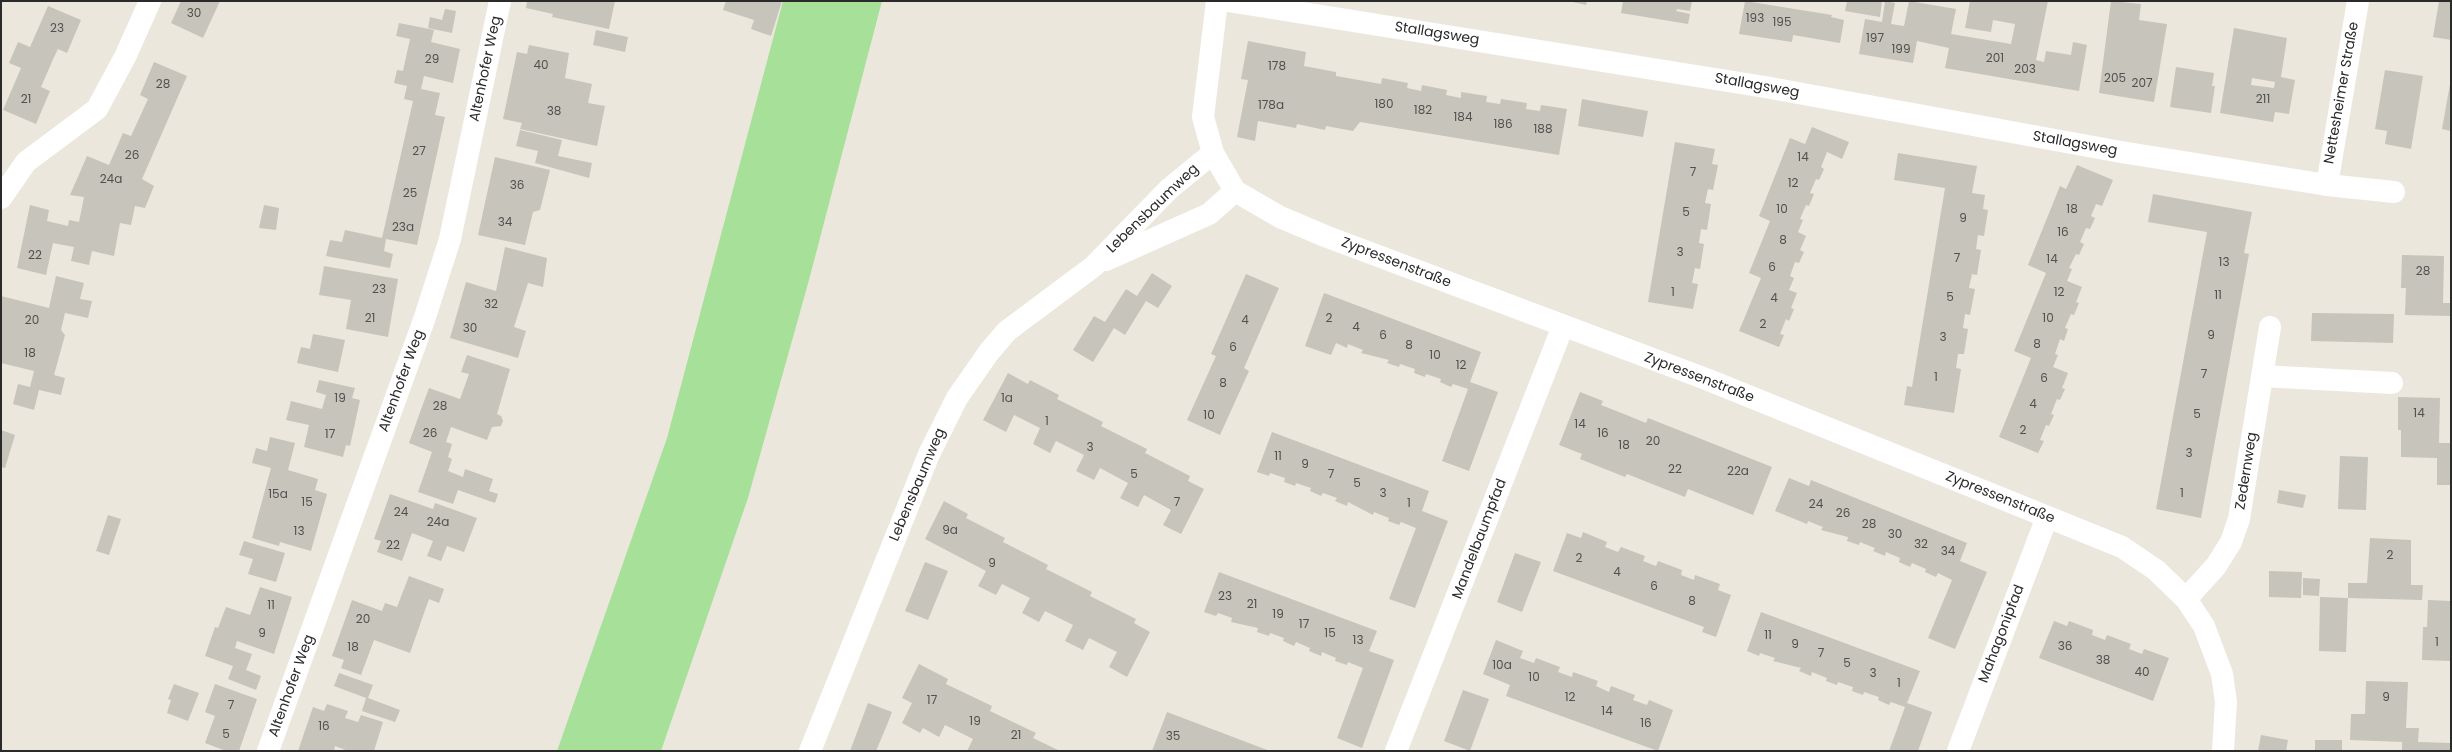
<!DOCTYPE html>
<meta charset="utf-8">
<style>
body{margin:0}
#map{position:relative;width:2452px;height:752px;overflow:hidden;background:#ece7dc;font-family:Poppins,sans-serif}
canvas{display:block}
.frame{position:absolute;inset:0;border:2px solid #2a2a2a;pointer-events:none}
</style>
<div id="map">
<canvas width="2452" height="752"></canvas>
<div class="frame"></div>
</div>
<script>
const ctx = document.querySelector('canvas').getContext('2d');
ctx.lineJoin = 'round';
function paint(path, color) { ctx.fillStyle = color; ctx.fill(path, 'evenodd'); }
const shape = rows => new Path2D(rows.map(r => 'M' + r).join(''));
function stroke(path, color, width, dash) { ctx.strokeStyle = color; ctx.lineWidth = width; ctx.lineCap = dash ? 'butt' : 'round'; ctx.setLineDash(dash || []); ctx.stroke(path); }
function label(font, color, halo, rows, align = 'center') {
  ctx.font = font + ' Poppins,sans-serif'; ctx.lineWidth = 3.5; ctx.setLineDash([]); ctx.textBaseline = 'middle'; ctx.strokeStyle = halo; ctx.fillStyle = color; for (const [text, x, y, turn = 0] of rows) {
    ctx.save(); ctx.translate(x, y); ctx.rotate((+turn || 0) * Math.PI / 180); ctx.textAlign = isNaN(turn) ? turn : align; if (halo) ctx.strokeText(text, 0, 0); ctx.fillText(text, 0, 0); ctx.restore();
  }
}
const green = shape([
 [783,1,882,1,809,280,748,498,661,751,557,751,667,438]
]);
const building = shape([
 [181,1,220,1,203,38,171,23],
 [527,1,615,1,609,29,552,17,553,14,526,8],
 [726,1,782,1,771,36,751,29,754,20,723,10],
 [1568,1,1587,1,1586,5],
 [1623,1,1692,1,1690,11,1677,9,1676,11,1690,14,1688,24,1621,13],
 [1745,1,1832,15,1831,17,1844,20,1840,43,1793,35,1792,42,1739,34],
 [1847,1,1882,1,1880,17,1845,11],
 [1885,1,1895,3,1891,24,1904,26,1909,1,1956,9,1951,34,2011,44,2015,24,1993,20,1991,32,1965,28,1970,1,2048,1,2036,60,2044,62,2046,51,2071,55,2073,42,2087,45,2079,91,1945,68,1949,48,1917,41,1913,63,1859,54,1865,19,1882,22],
 [2111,1,2141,4,2139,20,2167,24,2154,102,2099,93],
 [2439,1,2451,1,2451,40,2433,37],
 [48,6,81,20,67,53,58,49,54,57,41,87,50,91,36,124,3,110,21,68,9,63,18,42,30,47],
 [445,9,456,11,452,33,428,28,430,17,442,20],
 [399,23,434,30,431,42,460,49,453,83,424,76,421,89,440,93,435,115,445,117,417,245,386,239,384,251,393,254,390,268,326,256,330,240,342,242,345,230,382,238,413,101,404,99,407,86,394,83,397,70,403,71,410,39,396,36],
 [2234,28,2287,38,2281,77,2295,80,2289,114,2275,112,2273,122,2220,113],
 [2252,78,2275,82,2274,88,2251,85],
 [596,30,628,37,625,52,593,45],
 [1248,41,1306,52,1304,66,1336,72,1336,76,1381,84,1382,78,1408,83,1407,88,1421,91,1422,85,1447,90,1446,95,1461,98,1461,92,1487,96,1486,102,1500,104,1501,99,1527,103,1526,109,1540,111,1541,105,1567,109,1559,155,1360,122,1353,131,1326,126,1325,130,1297,124,1296,128,1258,121,1255,141,1237,137,1248,80,1241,79],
 [529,45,569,53,565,78,592,84,588,103,605,106,597,146,520,129,522,123,503,119,517,52,527,54],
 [154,62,187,76,142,179,154,186,145,208,135,206,131,225,120,223,114,256,92,251,89,265,71,261,74,247,53,243,46,275,17,268,30,205,49,210,47,221,68,226,69,220,79,222,84,197,70,195,87,156,109,165,123,133,131,136,148,99,140,95],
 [2176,67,2214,73,2212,86,2215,86,2211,113,2170,107],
 [2385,70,2423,76,2411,149,2385,144,2387,131,2375,129],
 [2450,84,2451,84,2451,131,2442,129],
 [1582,99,1648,111,1643,137,1578,126],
 [1812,127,1849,142,1842,159,1827,152,1821,167,1824,169,1819,180,1816,179,1810,193,1814,194,1809,206,1806,205,1800,219,1803,220,1798,232,1806,236,1800,250,1804,252,1799,263,1795,262,1790,276,1794,278,1789,290,1797,293,1791,308,1794,309,1789,321,1786,319,1780,334,1784,335,1779,347,1739,331,1761,278,1749,273,1770,221,1759,216,1790,138,1805,144],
 [520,130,562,140,558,156,592,163,589,178,535,163,538,151,516,146],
 [1675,142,1715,149,1712,164,1718,165,1713,190,1708,189,1705,203,1711,204,1707,230,1701,229,1699,243,1704,244,1700,269,1695,268,1692,283,1698,284,1693,309,1648,302],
 [1898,153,1977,166,1972,193,1985,195,1983,209,1988,210,1984,236,1978,235,1976,249,1981,250,1977,275,1972,274,1969,288,1975,289,1970,315,1965,314,1963,328,1968,329,1964,354,1958,354,1956,368,1961,369,1954,413,1904,405,1907,386,1912,387,1945,188,1894,180],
 [495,157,550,170,540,210,533,212,525,245,478,235],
 [2077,165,2113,180,2102,206,2096,204,2091,216,2095,218,2090,229,2086,228,2080,242,2084,244,2079,255,2076,254,2069,268,2072,269,2067,281,2082,287,2076,302,2079,303,2074,315,2071,314,2065,328,2068,329,2064,341,2060,339,2055,354,2058,355,2053,367,2068,373,2062,388,2065,389,2060,400,2057,399,2051,414,2054,415,2049,426,2046,425,2040,440,2044,441,2038,453,1999,437,2031,358,2014,351,2046,273,2028,265,2060,186,2066,189],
 [2153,194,2252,212,2244,253,2249,254,2201,518,2156,509,2207,232,2148,222],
 [264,205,279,208,276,230,259,228],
 [505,247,547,258,543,287,528,283,514,327,526,331,518,358,450,338,466,282,496,291],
 [2402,255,2444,256,2443,303,2451,303,2451,316,2405,315,2406,288,2401,288],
 [324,266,398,279,388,337,346,329,351,300,319,295],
 [1152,273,1172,286,1158,308,1146,301,1125,335,1114,328,1093,362,1073,350,1094,316,1105,322,1126,289,1137,296],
 [1246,274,1279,288,1244,368,1249,371,1220,435,1187,420,1216,356,1211,354],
 [56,276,84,283,80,299,92,301,88,318,65,313,61,330,65,335,54,375,65,378,61,395,39,390,34,410,13,404,18,384,30,387,34,371,1,363,1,296,49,308],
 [1324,293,1481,352,1470,382,1498,392,1469,471,1442,461,1468,389,1453,384,1451,387,1440,382,1441,379,1426,374,1425,377,1414,373,1415,369,1400,364,1399,367,1387,363,1389,360,1361,353,1363,350,1348,344,1347,348,1336,343,1331,355,1305,346],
 [2312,313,2394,314,2393,343,2311,341],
 [313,334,345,340,338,372,297,363,301,347,310,349],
 [467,355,510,369,497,414,501,416,503,421,501,426,492,427,487,440,451,427,446,442,452,444,448,457,452,459,448,471,463,477,465,469,493,479,489,491,498,494,495,503,458,490,453,504,418,492,432,452,409,443,419,415,429,388,460,399,469,374,461,372],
 [1008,373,1028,384,1030,380,1059,395,1057,399,1103,422,1101,426,1147,449,1145,453,1190,476,1188,481,1204,489,1181,534,1163,525,1171,510,1144,495,1138,507,1120,498,1128,483,1100,468,1094,480,1076,471,1084,455,1056,441,1050,453,1033,444,1040,428,1014,415,1006,432,983,420],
 [319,380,355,388,352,398,360,400,350,446,346,445,343,457,304,447,309,425,286,420,291,401,322,409,326,395,316,392],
 [1580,392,1603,401,1601,405,1624,414,1646,423,1648,418,1772,467,1753,515,1688,489,1685,497,1627,474,1625,477,1580,459,1582,454,1559,445],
 [2398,397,2440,398,2439,443,2451,443,2451,485,2437,485,2437,458,2401,457,2401,430,2398,430],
 [1,430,15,435,5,468,1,467],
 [1272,432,1429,491,1422,511,1448,521,1415,608,1389,599,1416,528,1401,522,1399,525,1388,521,1389,518,1374,512,1373,515,1348,502,1347,506,1335,501,1337,498,1323,493,1321,496,1310,491,1311,488,1296,483,1295,486,1284,482,1285,478,1270,473,1269,476,1257,472],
 [270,437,295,443,288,470,318,479,315,490,327,494,311,551,280,542,279,546,252,538,271,468,252,463,256,448,267,451],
 [2340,456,2368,457,2366,510,2338,509],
 [1789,478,1809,486,1811,480,1967,543,1960,561,1987,572,1955,649,1928,638,1952,580,1938,573,1936,577,1925,572,1926,569,1912,563,1910,567,1899,562,1900,558,1886,552,1885,556,1873,551,1875,548,1860,542,1859,545,1847,541,1848,537,1821,530,1823,527,1808,521,1807,524,1775,511],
 [2279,490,2306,495,2303,508,2277,503],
 [390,494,433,509,435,503,477,518,464,552,447,546,441,561,427,556,433,541,412,533,402,561,377,552,381,541,374,539],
 [944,501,968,514,966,518,1005,538,1003,542,1048,565,1046,569,1092,592,1090,596,1136,619,1134,623,1150,632,1127,677,1109,667,1117,652,1089,638,1083,650,1065,641,1073,625,1045,611,1039,622,1022,613,1030,598,1002,584,996,595,978,586,986,571,925,539],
 [108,515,121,519,109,555,96,551],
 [1583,532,1607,542,1605,547,1618,552,1621,547,1645,556,1643,561,1656,566,1658,561,1682,570,1681,575,1694,580,1695,575,1720,584,1718,590,1731,595,1716,637,1702,632,1704,627,1553,571,1567,533,1581,538],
 [2370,538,2411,540,2411,585,2423,585,2422,600,2348,598,2346,652,2319,651,2320,597,2348,598,2348,583,2367,583],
 [244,541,285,553,276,582,248,574,253,559,239,555],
 [1515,553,1541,562,1522,612,1497,602],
 [925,562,948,571,928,620,905,611],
 [2269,571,2302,572,2301,598,2269,597],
 [1219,572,1377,631,1369,651,1394,660,1362,748,1337,738,1363,668,1348,662,1347,665,1335,661,1336,658,1322,652,1321,656,1309,651,1310,648,1296,642,1294,646,1283,641,1284,638,1270,633,1269,636,1257,632,1258,628,1231,622,1232,618,1218,613,1216,616,1204,612],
 [409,576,444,589,439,603,429,599,410,653,374,640,361,675,341,668,344,660,332,656,352,600,382,611,385,603,397,607],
 [2303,578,2320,579,2319,596,2303,595],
 [260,587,292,597,274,654,237,641,235,648,252,654,246,670,261,676,256,690,228,679,233,666,205,656,215,627,218,628,226,607,250,615],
 [2428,600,2451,601,2451,661,2422,660,2423,627,2427,627],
 [1761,612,1920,671,1907,703,1932,712,1918,751,1889,751,1905,707,1891,702,1889,705,1878,700,1879,697,1864,692,1863,695,1852,691,1853,687,1838,682,1837,685,1826,681,1827,678,1812,672,1811,676,1799,671,1801,668,1773,661,1775,658,1760,653,1759,656,1747,651],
 [2054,621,2067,626,2069,621,2093,630,2092,635,2105,640,2107,635,2131,644,2129,649,2142,654,2144,649,2169,658,2153,701,2039,658],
 [1496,640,1523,651,1520,658,1534,663,1536,658,1560,667,1558,672,1572,677,1573,672,1598,681,1596,686,1609,692,1611,686,1635,695,1633,700,1647,705,1649,700,1673,710,1658,751,1506,696,1510,685,1483,674],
 [919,664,948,679,946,684,992,706,990,711,1036,733,1033,738,1060,751,967,751,973,739,945,725,939,737,923,728,920,733,902,723,912,703,902,698],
 [339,673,373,685,368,698,400,710,395,722,362,711,366,698,334,686],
 [2366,681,2408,682,2406,728,2419,728,2418,742,2451,743,2451,751,2402,751,2402,742,2350,740,2351,714,2365,714],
 [174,684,199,693,188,721,167,713,171,700,168,699],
 [215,684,257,699,239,751,226,751,205,743,215,716,205,712],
 [1463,690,1489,699,1470,751,1444,741],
 [868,703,892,712,887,725,876,751,850,751],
 [327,704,348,711,345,718,358,722,361,715,383,722,374,751,348,751,335,746,334,751,298,751,313,707,324,711],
 [1167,712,1270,751,1152,751],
 [2261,735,2288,740,2286,751,2258,751],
 [2315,740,2342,740,2342,751,2315,751]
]);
const minor = shape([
 [1217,1,1203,117,1213,153,1235,191,1280,217,1325,236,1706,379,2122,547,2156,570,2186,599,2204,626,2222,674,2226,702,2223,751],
 [1228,1,1765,87,2121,152,2327,185,2394,192],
 [2327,185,2358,1],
 [1,198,26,162,97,109,126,55,150,1],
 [1106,260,1209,214,1235,191],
 [2262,376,2392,383],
 [2186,599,2216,566,2231,542,2239,519,2270,327],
 [268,751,424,320,450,239,500,1],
 [810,751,929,454,957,398,989,352,1007,331,1094,266,1169,189,1213,153],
 [1396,751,1563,326],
 [1958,751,2047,517]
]);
const numberNames = [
 ["30",194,14],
 ["193",1755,19],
 ["195",1782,23],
 ["23",57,29],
 ["197",1875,39],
 ["199",1901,50],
 ["201",1995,59],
 ["29",432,60],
 ["40",541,66],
 ["178",1277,67],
 ["203",2025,70],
 ["205",2115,79],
 ["207",2142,84],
 ["28",163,85],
 ["21",26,100],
 ["211",2263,100],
 ["180",1384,105],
 ["178a",1271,106],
 ["182",1423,111],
 ["38",554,112],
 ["184",1463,118],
 ["186",1503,125],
 ["188",1543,130],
 ["27",419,152],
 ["26",132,156],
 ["14",1803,158],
 ["7",1693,173],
 ["24a",111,180],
 ["12",1793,184],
 ["36",517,186],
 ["25",410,194],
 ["10",1782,210],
 ["18",2072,210],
 ["5",1686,213],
 ["9",1963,219],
 ["34",505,223],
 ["23a",403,228],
 ["16",2063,233],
 ["8",1783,241],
 ["3",1680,253],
 ["22",35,256],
 ["7",1957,259],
 ["14",2052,260],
 ["13",2224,263],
 ["6",1772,268],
 ["28",2423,272],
 ["23",379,290],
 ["1",1673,293],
 ["12",2059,293],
 ["11",2218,296],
 ["5",1950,298],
 ["4",1774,299],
 ["32",491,305],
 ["21",370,319],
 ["2",1329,319],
 ["10",2048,319],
 ["20",32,321],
 ["4",1245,321],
 ["2",1763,325],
 ["4",1356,328],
 ["30",470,329],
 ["6",1383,336],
 ["9",2211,336],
 ["3",1943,338],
 ["8",2037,345],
 ["8",1409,346],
 ["6",1233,348],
 ["18",30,354],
 ["10",1435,356],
 ["12",1461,366],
 ["7",2204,375],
 ["1",1936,378],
 ["6",2044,379],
 ["8",1223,384],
 ["19",340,399],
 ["1a",1007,399],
 ["4",2033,405],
 ["28",440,407],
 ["14",2419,414],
 ["5",2197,415],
 ["10",1209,416],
 ["1",1047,422],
 ["14",1580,425],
 ["2",2023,431],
 ["26",430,434],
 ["16",1603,434],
 ["17",330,435],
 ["20",1653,442],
 ["18",1624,446],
 ["3",1090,448],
 ["3",2189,454],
 ["11",1278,457],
 ["9",1305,465],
 ["22",1675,470],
 ["22a",1738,472],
 ["5",1134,475],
 ["7",1331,475],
 ["5",1357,484],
 ["3",1383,494],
 ["1",2182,494],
 ["15a",278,495],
 ["15",307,503],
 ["7",1177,503],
 ["1",1409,504],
 ["24",1816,505],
 ["24",401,513],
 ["26",1843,514],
 ["24a",438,523],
 ["28",1869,525],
 ["9a",950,531],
 ["13",299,532],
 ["30",1895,535],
 ["32",1921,545],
 ["22",393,546],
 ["34",1948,552],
 ["2",2390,556],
 ["2",1579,559],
 ["9",992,564],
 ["4",1617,573],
 ["6",1654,587],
 ["23",1225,597],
 ["8",1692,602],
 ["21",1252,605],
 ["11",271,606],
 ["19",1278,615],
 ["20",363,620],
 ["17",1304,625],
 ["9",262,634],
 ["15",1330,634],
 ["11",1768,636],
 ["13",1358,641],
 ["1",2437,643],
 ["9",1795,645],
 ["36",2065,647],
 ["18",353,648],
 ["7",1821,654],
 ["38",2103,661],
 ["5",1847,664],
 ["10a",1502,666],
 ["40",2142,673],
 ["3",1873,674],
 ["10",1534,678],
 ["1",1899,684],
 ["12",1570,698],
 ["9",2386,698],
 ["17",932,701],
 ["7",231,706],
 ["14",1607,712],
 ["19",975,722],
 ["16",1646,724],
 ["16",324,727],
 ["5",226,735],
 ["21",1016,736],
 ["35",1173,737]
];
const streetNames = [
 ["Stallagsweg",1437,34,9],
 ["Altenhofer Weg",486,69,-78],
 ["Stallagsweg",1757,86,10],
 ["Nettesheimer Straße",2342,93,-80],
 ["Stallagsweg",2075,144,10],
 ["Lebensbaumweg",1153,209,-44],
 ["Zypressenstraße",1396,263,21],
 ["Zypressenstraße",1699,378,21],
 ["Altenhofer Weg",402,381,-70],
 ["Zedernweg",2247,471,-81],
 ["Lebensbaumweg",918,485,-67],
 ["Zypressenstraße",2000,498,22],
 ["Mandelbaumpfad",1480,539,-69],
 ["Mahagonipfad",2002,634,-69],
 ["Altenhofer Weg",292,686,-70]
];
paint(green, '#a7e199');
paint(building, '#c7c4bb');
stroke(minor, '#fff', 22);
label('12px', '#51504e', null, numberNames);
label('14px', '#2a2a2a', '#fff', streetNames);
</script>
